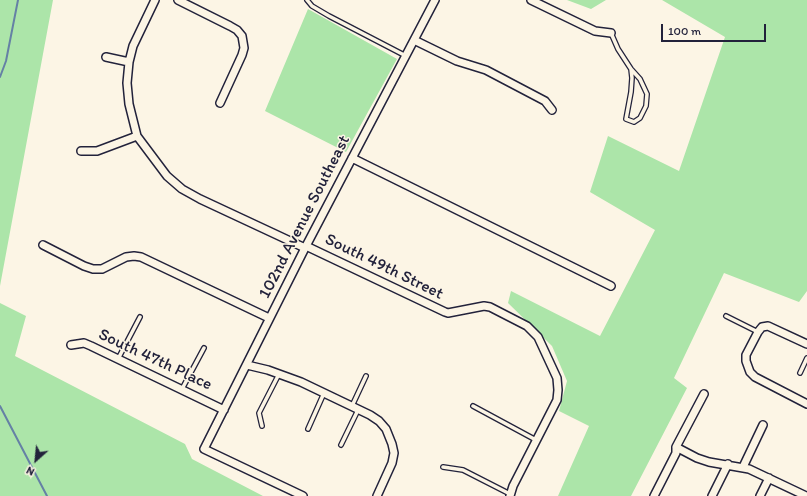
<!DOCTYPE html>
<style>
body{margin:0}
#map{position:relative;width:807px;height:496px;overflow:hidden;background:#fcf5e5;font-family:Itim,sans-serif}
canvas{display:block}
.north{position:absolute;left:16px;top:440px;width:40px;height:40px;-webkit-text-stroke:3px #fcf5e5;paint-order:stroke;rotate:207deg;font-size:11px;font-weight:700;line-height:16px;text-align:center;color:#22223b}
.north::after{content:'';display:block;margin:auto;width:14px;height:18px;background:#22223b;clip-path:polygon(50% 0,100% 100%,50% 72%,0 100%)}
.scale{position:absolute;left:661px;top:24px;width:105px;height:18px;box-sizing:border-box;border:2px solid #22223b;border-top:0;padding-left:5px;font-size:12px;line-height:14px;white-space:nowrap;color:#22223b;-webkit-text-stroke:3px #fcf5e5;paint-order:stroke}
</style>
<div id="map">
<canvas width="807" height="496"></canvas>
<div class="north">N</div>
<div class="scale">100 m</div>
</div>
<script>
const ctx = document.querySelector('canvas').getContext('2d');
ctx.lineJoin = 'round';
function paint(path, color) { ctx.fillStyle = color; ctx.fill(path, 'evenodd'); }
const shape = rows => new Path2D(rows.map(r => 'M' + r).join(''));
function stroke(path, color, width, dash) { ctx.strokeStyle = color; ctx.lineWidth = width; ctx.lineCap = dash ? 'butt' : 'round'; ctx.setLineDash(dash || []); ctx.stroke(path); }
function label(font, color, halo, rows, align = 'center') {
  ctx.font = font + ' Itim,sans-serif'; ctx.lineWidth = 3; ctx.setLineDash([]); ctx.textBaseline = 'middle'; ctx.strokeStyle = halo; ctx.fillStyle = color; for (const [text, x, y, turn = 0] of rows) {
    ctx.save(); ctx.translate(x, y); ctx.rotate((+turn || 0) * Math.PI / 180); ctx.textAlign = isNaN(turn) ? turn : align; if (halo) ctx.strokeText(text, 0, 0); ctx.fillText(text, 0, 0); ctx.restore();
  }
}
const green = shape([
 [0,0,53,0,0,286],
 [567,0,606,0,591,9],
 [662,0,807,0,807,291,799,302,724,273,674,378,687,388,631,496,558,496,589,426,559,411,567,381,552,346,508,303,511,291,600,336,655,230,590,192,608,136,679,171,725,37],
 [308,9,397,59,346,152,265,111],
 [0,303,26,316,15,356,185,444,192,459,263,496,0,496]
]);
const stream = shape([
 [0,77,6,61,18,0],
 [0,406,47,496]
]);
const lane = shape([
 [307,0,312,6,329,16,406,56],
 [611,33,618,49,631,69,640,79,647,94,646,106,640,118,634,122,626,119,631,92,632,78,631,69],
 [726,316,758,332],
 [118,359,140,317],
 [800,373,807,358],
 [182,389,204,348],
 [352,406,366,376],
 [473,406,536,440],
 [262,426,259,413,279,374],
 [308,429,324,393],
 [341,445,358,410],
 [443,467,463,470,510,494]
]);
const street = shape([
 [155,0,133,46,129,62,127,83,129,104,137,136,167,176,182,189,200,199,305,248],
 [178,0,230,26,237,30,242,36,244,48,242,55,220,103],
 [531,0,595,31,611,33],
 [414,40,457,61,486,70,545,101,552,110],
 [106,57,129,62],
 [81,151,97,151,137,136],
 [352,158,611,286],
 [43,245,84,266,93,269,102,269,126,257,134,256,141,257,269,318],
 [306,246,445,312,448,313,484,306,490,307,527,326,538,337,557,378,558,390,557,400,513,486,510,496],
 [807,344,768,326,762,327,758,332,746,355,746,361,750,372,755,377,807,404],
 [71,345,84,343,91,346,224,410],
 [247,365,268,370,301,382,370,415,379,421,386,429,392,444,394,453,392,463,377,496],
 [676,447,697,458,709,462,749,469,806,496],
 [743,467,763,425],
 [303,496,204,449,305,248,435,0],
 [654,496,676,453,676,447,704,394],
 [712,496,728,464],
 [760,496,769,478]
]);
const streetNames = [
 ["102nd Avenue Southeast",305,217,-63],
 ["South 49th Street",384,267,26],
 ["South 47th Place",155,360,25]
];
paint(green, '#ace5a9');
stroke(stream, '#6581a5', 2);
stroke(lane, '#22223b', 6);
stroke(street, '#22223b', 10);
stroke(lane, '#fcf5e5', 3.5);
stroke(street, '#fcf5e5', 7);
label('17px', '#22223b', '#fcf5e5', streetNames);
</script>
